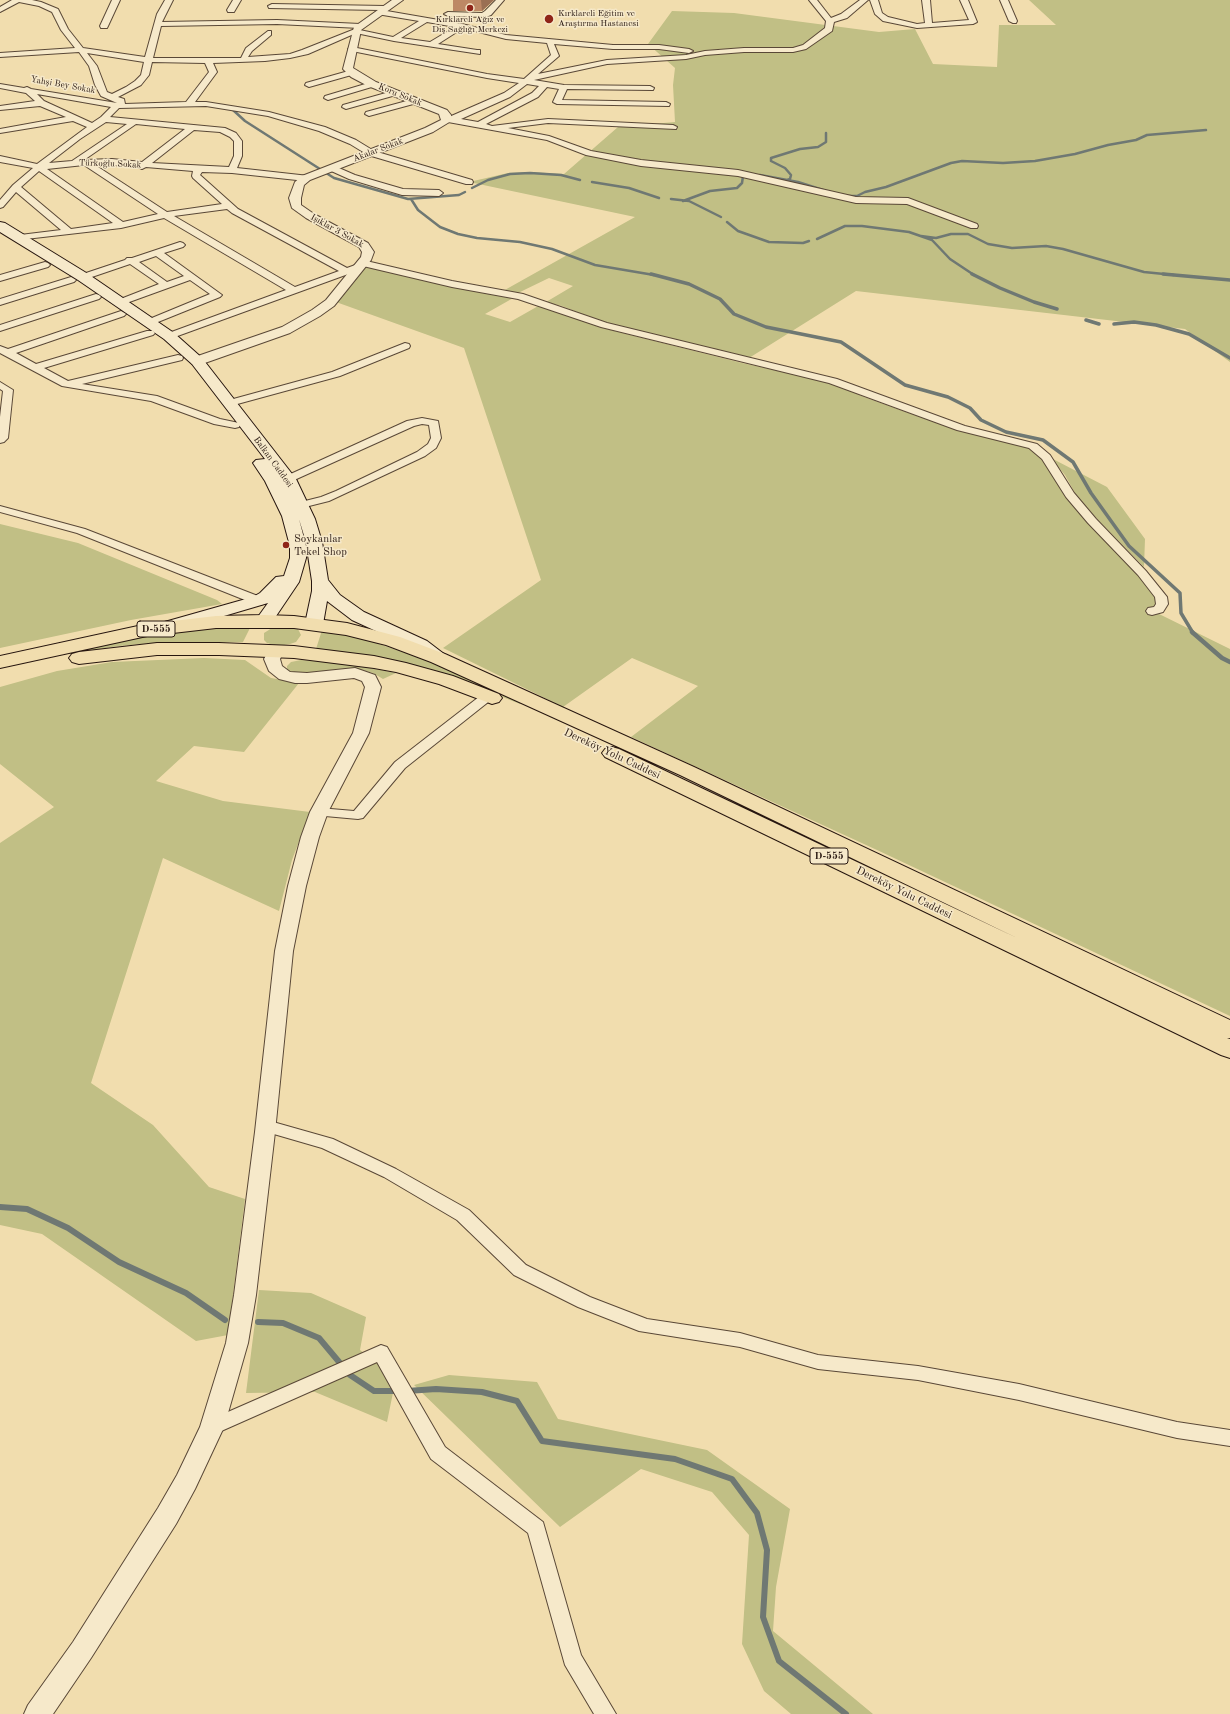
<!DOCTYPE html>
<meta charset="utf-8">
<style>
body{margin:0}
canvas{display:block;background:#f1ddae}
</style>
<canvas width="1230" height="1714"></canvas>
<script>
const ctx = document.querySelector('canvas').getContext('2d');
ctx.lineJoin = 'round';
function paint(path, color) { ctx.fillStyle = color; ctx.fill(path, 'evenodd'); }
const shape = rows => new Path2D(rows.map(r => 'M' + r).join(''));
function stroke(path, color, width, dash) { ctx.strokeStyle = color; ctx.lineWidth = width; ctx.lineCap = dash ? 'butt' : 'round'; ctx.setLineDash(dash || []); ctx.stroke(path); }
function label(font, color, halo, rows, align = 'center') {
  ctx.font = font + ' "Old Standard TT",serif'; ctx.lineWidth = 3; ctx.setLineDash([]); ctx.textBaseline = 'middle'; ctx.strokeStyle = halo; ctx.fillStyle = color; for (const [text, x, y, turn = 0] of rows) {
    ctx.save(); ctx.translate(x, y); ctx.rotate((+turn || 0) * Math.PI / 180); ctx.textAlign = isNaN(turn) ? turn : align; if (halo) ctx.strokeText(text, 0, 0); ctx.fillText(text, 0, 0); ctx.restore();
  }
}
const green = shape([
 [1029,0,1230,0,1230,362,1185,329,856,291,749,358,607,324,562,306,546,302,573,286,549,278,518,293,503,291,635,217,469,182,508,173,530,172,564,174,618,127,675,122,673,85,675,68,648,44,672,11,734,13,879,32,915,29,933,64,997,67,999,25,1056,25],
 [366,267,515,297,485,314,510,322,540,305,556,310,599,327,742,363,833,383,864,397,959,431,1028,447,1042,456,1158,597,1158,606,1151,610,1230,649,1230,1016,877,850,631,737,698,686,632,658,563,707,443,648,541,580,464,348,336,302],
 [1051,458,1107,487,1145,539,1144,567,1097,519,1076,495,1065,475],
 [0,524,78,543,217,600,222,604,131,620,0,648],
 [251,626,243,642,153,643,119,646,29,660,128,638,187,630],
 [294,627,298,629,301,635,296,642,290,644,278,646,267,643,264,640,264,633,272,628],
 [322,630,364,639,436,663,522,702,520,704,445,674,415,665,354,653,316,649],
 [204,658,245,660,271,678,299,683,244,752,194,746,156,781,223,801,310,812,292,860,279,911,163,858,91,1083,153,1125,209,1187,245,1199,228,1335,196,1341,42,1234,0,1225,0,843,54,807,0,764,0,687,57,671,112,662],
 [301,660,345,663,396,673,383,679,373,673,362,670,293,674,287,670,287,666,291,662],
 [259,1290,311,1293,366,1317,360,1350,396,1378,387,1422,315,1392,246,1393],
 [449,1375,537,1382,558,1419,707,1450,790,1509,776,1587,773,1631,873,1714,791,1714,764,1691,742,1644,749,1535,712,1492,641,1469,560,1527,414,1385]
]);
const streamFar3 = shape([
 [233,110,245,121,334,178,408,199,459,195,465,192],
 [760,175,798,182,823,190],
 [787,180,790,179,791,175,785,168,771,161,771,158,800,149,818,147,826,142,826,133],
 [592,182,629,188,659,198],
 [472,188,488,180,510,174,530,173,561,175,580,180],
 [848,196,857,196,865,192,886,187,951,163,962,161,1003,163,1035,161,1075,154,1108,145,1136,140,1147,135,1206,130],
 [411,199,418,210,440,227,458,234,477,238,520,242,552,249,595,265,654,275],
 [671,199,689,201,721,217],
 [683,201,710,191,737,188,742,183,743,176],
 [727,222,738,231,769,242,803,243,809,241],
 [921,236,936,238,951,234,968,234,988,244,1012,248,1046,246,1063,249,1144,272,1174,275],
 [817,239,845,226,862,226,909,232,932,240,950,259,974,275]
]);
const streamFar2 = shape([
 [651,274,689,284,720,299,734,314,766,327,841,342,905,385,948,397,970,408,981,420,1006,432,1043,440,1073,462,1091,493,1129,546,1180,593,1181,613,1193,633],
 [972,274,1000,288,1034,302,1057,309],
 [1163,274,1230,280],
 [1086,320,1099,324],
 [1114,324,1134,322,1156,325,1189,334,1230,358]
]);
const streamFar1 = shape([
 [1192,632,1222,658,1230,662]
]);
const stream = shape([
 [0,1207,27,1209,68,1228,119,1262,186,1293,225,1320],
 [258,1322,283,1323,319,1338,350,1375,374,1391,398,1391],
 [407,1391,436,1389,482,1392,517,1401,542,1441,675,1459,732,1479,757,1513,767,1550,763,1617,779,1661,846,1714]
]);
const minor = shape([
 [12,0,32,0,41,2,58,9,68,29,83,48,145,57,157,14,165,0,173,0,162,22,277,20,360,24,364,26,360,28,277,24,161,26,153,58,241,58,246,48,268,31,271,31,271,35,252,51,248,57,290,54,302,50,355,29,393,37,419,21,377,14,376,12,380,10,269,8,268,6,272,4,385,6,388,6,388,10,381,10,462,24,506,35,613,45,659,45,689,49,693,51,689,53,659,49,613,49,554,44,559,56,538,74,607,60,686,55,705,51,744,48,793,48,803,45,825,28,826,21,809,0,817,0,831,18,841,14,860,0,868,0,847,18,834,22,832,31,806,49,793,52,744,52,705,55,686,59,607,64,534,80,564,85,650,86,654,88,653,90,567,89,562,100,666,102,670,104,669,106,557,104,553,102,559,89,547,87,538,97,486,124,492,126,548,119,673,125,677,127,676,129,548,123,508,128,549,136,591,151,641,160,738,170,856,197,908,198,977,224,978,226,977,228,971,228,907,204,856,203,738,176,641,166,586,155,547,140,448,122,447,120,449,117,504,93,519,83,487,78,352,51,348,49,352,47,487,74,524,79,551,55,547,43,506,39,463,28,438,44,477,50,480,50,480,54,394,41,356,33,308,54,290,58,265,61,213,63,217,72,195,102,206,102,269,112,325,127,356,140,374,151,472,180,473,182,472,184,466,184,368,155,350,144,319,131,268,116,206,106,119,108,110,117,225,128,236,133,242,141,242,156,237,168,309,176,310,178,306,181,232,173,202,172,200,175,238,209,347,268,358,264,359,261,362,260,452,281,523,294,607,323,837,379,965,426,1037,444,1050,455,1074,493,1096,519,1146,571,1167,597,1168,604,1163,612,1152,615,1148,614,1146,611,1148,608,1154,607,1156,604,1155,597,1138,575,1088,523,1066,497,1042,459,1029,448,957,430,829,383,601,327,518,299,452,287,363,266,362,269,172,338,166,338,164,336,166,334,286,290,164,218,121,228,17,240,15,238,17,236,20,235,61,230,16,192,3,207,0,208,0,200,13,185,33,168,0,162,0,156,37,164,87,127,73,121,0,133,0,129,66,117,40,106,0,110,0,106,35,101,26,93,0,88,0,84,24,88,27,87,31,89,117,103,101,96,95,85,89,66,79,52,0,57,0,53,75,48,61,30,52,12,39,6,19,2,0,12,0,7,12,0],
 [427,22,455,27,430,42,401,38,427,22],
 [87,53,144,62,141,75,135,81,126,87,112,94,107,92,97,66,87,53],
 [152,62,205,63,209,72,186,102,125,104,124,99,118,97,141,85,149,75,152,62],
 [527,84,539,86,532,93,478,122,461,119,510,97,527,84],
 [37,94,111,107,101,117,92,123,44,101,37,94],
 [106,122,127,124,72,161,49,163,80,139,106,122],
 [136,124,185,129,142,162,112,159,84,160,136,124],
 [194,130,220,132,230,137,234,141,234,156,229,167,152,163,194,130],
 [84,165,158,214,123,222,47,169,84,165],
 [95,165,112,165,138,167,142,169,146,167,193,171,192,176,193,178,222,204,167,212,95,165],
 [39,171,113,223,71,229,21,187,39,171],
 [227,209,232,213,339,271,295,287,174,216,227,209],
 [112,0,120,0,108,26,107,28,101,28,100,26,112,0],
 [233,0,241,0,234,12,228,12,227,10,233,0],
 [496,0,504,0,491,15,486,17,448,16,444,14,448,12,482,13,485,11,496,0],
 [870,0,878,0,882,13,888,17,917,24,925,23,922,0,930,0,932,23,969,20,960,0,968,0,977,22,973,24,917,28,883,21,875,14,870,0],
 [1000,0,1008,0,1017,21,1016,23,1013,23,1009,21,1000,0],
 [352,70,356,72,355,74,309,87,305,85,306,83,352,70],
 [372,82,376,84,375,86,328,100,324,98,325,96,372,82],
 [393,91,397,93,396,95,346,109,342,107,343,105,393,91],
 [414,99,418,101,417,103,369,116,365,114,366,112,414,99],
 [332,165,355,175,403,189,439,190,443,193,439,196,402,195,349,179,329,170,328,168,332,165],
 [180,242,183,243,185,245,183,247,164,253,222,295,220,297,153,324,147,324,145,322,147,320,210,294,190,280,121,305,116,302,118,300,159,284,130,264,83,280,78,277,80,275,125,260,127,258,132,258,180,242],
 [156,256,184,276,167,282,139,262,156,256],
 [45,262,48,263,50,265,48,267,0,281,0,275,45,262],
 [71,277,76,280,74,282,0,305,0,299,71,277],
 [96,294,99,295,101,297,99,299,0,331,0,325,96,294],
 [121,311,126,314,124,316,16,353,36,364,147,331,153,331,155,333,153,335,44,368,68,381,178,355,182,356,183,358,182,360,82,384,157,396,220,419,239,423,240,425,239,427,235,428,214,424,151,401,62,386,0,353,0,346,8,349,121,311],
 [405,343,409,344,410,346,409,348,340,376,230,406,225,403,226,401,332,372,405,343],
 [0,382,13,390,8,438,4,442,0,443,0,417,3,391,0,389,0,382],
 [422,418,438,421,441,438,436,448,425,456,329,501,301,508,297,507,295,505,297,503,321,497,336,491,417,452,428,444,431,438,429,425,422,424,414,426,292,481,284,481,283,479,284,477,407,421,422,418],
 [0,506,85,529,263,598,265,601,263,604,259,605,255,604,77,533,0,512,0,506],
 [488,692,492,693,494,696,492,699,405,768,363,818,358,819,314,815,312,812,314,809,319,808,354,811,395,762,484,693,488,692],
 [266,1120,333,1139,396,1169,469,1210,526,1265,590,1297,647,1319,740,1333,818,1355,918,1366,1019,1384,1177,1422,1230,1430,1230,1446,1177,1438,1019,1400,918,1380,818,1369,740,1347,639,1331,578,1307,514,1275,457,1220,384,1177,322,1148,260,1130,258,1126,260,1122,266,1120],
 [381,1345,387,1347,445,1447,543,1522,581,1655,616,1714,594,1714,565,1665,528,1533,431,1459,377,1362,219,1432,212,1435,205,1432,203,1427,205,1422,381,1345]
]);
const tertiary = shape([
 [392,0,403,0,361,30,353,68,376,82,447,110,451,115,451,121,433,132,310,180,304,185,301,198,301,205,314,214,368,243,374,252,371,260,334,306,320,316,290,333,202,364,192,364,191,361,192,358,282,327,312,310,326,300,361,257,362,252,359,247,306,218,292,208,289,198,295,182,302,176,425,128,441,120,439,114,368,86,351,77,343,69,354,27,392,0],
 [276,646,282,648,284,651,280,659,282,666,290,672,307,673,355,668,375,675,381,687,369,733,328,812,319,837,306,886,293,951,275,1132,256,1295,248,1343,224,1427,195,1489,176,1524,91,1658,53,1714,24,1714,28,1705,73,1642,158,1508,177,1475,200,1427,226,1343,234,1295,255,1132,275,951,288,886,301,837,310,812,353,733,365,687,362,681,354,678,307,683,295,683,279,679,269,671,264,659,270,648,276,646]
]);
const secondary = shape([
 [0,222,5,223,88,274,174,333,202,358,296,479,315,519,322,542,328,580,340,595,364,612,427,641,444,654,447,658,444,662,438,663,432,662,415,649,352,620,327,601,323,624,320,628,314,629,308,628,305,624,312,591,312,581,306,542,299,519,306,546,306,558,299,582,270,625,264,626,258,625,255,621,268,603,173,631,167,632,161,631,158,627,161,623,253,597,260,593,276,577,284,576,290,558,290,546,282,516,265,481,253,463,256,460,265,459,192,364,164,339,78,280,0,232,0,222]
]);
const trunk = shape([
 [264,615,294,616,347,623,400,637,445,654,694,767,1230,1020,1230,1038,1227,1038,1230,1039,1230,1058,1221,1055,605,757,602,753,605,749,612,747,619,749,1017,938,680,775,431,662,386,645,346,635,294,628,216,628,147,636,0,668,0,656,147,624,216,616,264,615],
 [157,643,219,643,294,646,374,656,406,663,453,676,499,694,502,698,499,702,492,704,439,684,396,672,374,668,294,658,219,655,157,655,79,664,72,662,69,658,72,654,79,652,157,643]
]);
const wall = shape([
 [453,0,494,0,482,11,453,11]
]);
const shadedWall = shape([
 [481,0,494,0,482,11]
]);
const markers = [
 [470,8,4,"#8f2418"],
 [549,19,5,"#8f2418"],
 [286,545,4,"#8f2418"]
];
const farPoinames = [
 ["Kırklareli Eğitim ve",558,14],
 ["Araştırma Hastanesi",558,24],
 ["Kırklareli Ağız ve",470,20,"center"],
 ["Diş Sağlığı Merkezi",470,30,"center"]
];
const farStreetnames = [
 ["Yahşi Bey Sokak",63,85,10],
 ["Koru Sokak",400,95,22],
 ["Akalar Sokak",378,150,-21],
 ["Türkoğlu Sokak",110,164,2],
 ["Işıklar 3 Sokak",337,231,29],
 ["Balkan Caddesi",273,462,54]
];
const shields = [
 [156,629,38],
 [829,856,38]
];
const shieldNames = [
 ["D-555",156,629],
 ["D-555",829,856]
];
const poiNames = [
 ["Soykanlar",294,539],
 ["Tekel Shop",294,552]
];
const streetNames = [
 ["Dereköy Yolu Caddesi",612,754,25],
 ["Dereköy Yolu Caddesi",904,893,26]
];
paint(green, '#c1bf85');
stroke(streamFar3, '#6f7873', 2.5);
stroke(streamFar2, '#6f7873', 3.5);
stroke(streamFar1, '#6f7873', 4.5);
stroke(stream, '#6f7873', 6);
stroke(minor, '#5a4837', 2);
stroke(tertiary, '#5a4837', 2);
stroke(secondary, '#27160f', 2);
stroke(trunk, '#27160f', 2);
paint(minor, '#f6e9ca');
paint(tertiary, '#f6e9ca');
paint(secondary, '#f6e9ca');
paint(trunk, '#f1ddae');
paint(wall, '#bd8865');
paint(shadedWall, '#9a6f53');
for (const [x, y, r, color] of markers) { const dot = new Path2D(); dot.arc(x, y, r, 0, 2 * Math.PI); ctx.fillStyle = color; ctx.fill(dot); stroke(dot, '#f6e9ca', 1.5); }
label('9px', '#27160f', '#f6e9ca', farPoinames, 'left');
label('9px', '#27160f', '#f6e9ca', farStreetnames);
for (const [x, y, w] of shields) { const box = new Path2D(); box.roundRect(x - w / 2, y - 8, w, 16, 3); ctx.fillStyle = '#f6e9ca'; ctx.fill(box); stroke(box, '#27160f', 1); }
label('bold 10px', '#27160f', null, shieldNames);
label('11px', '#27160f', '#f6e9ca', poiNames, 'left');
label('11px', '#27160f', '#f6e9ca', streetNames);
</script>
